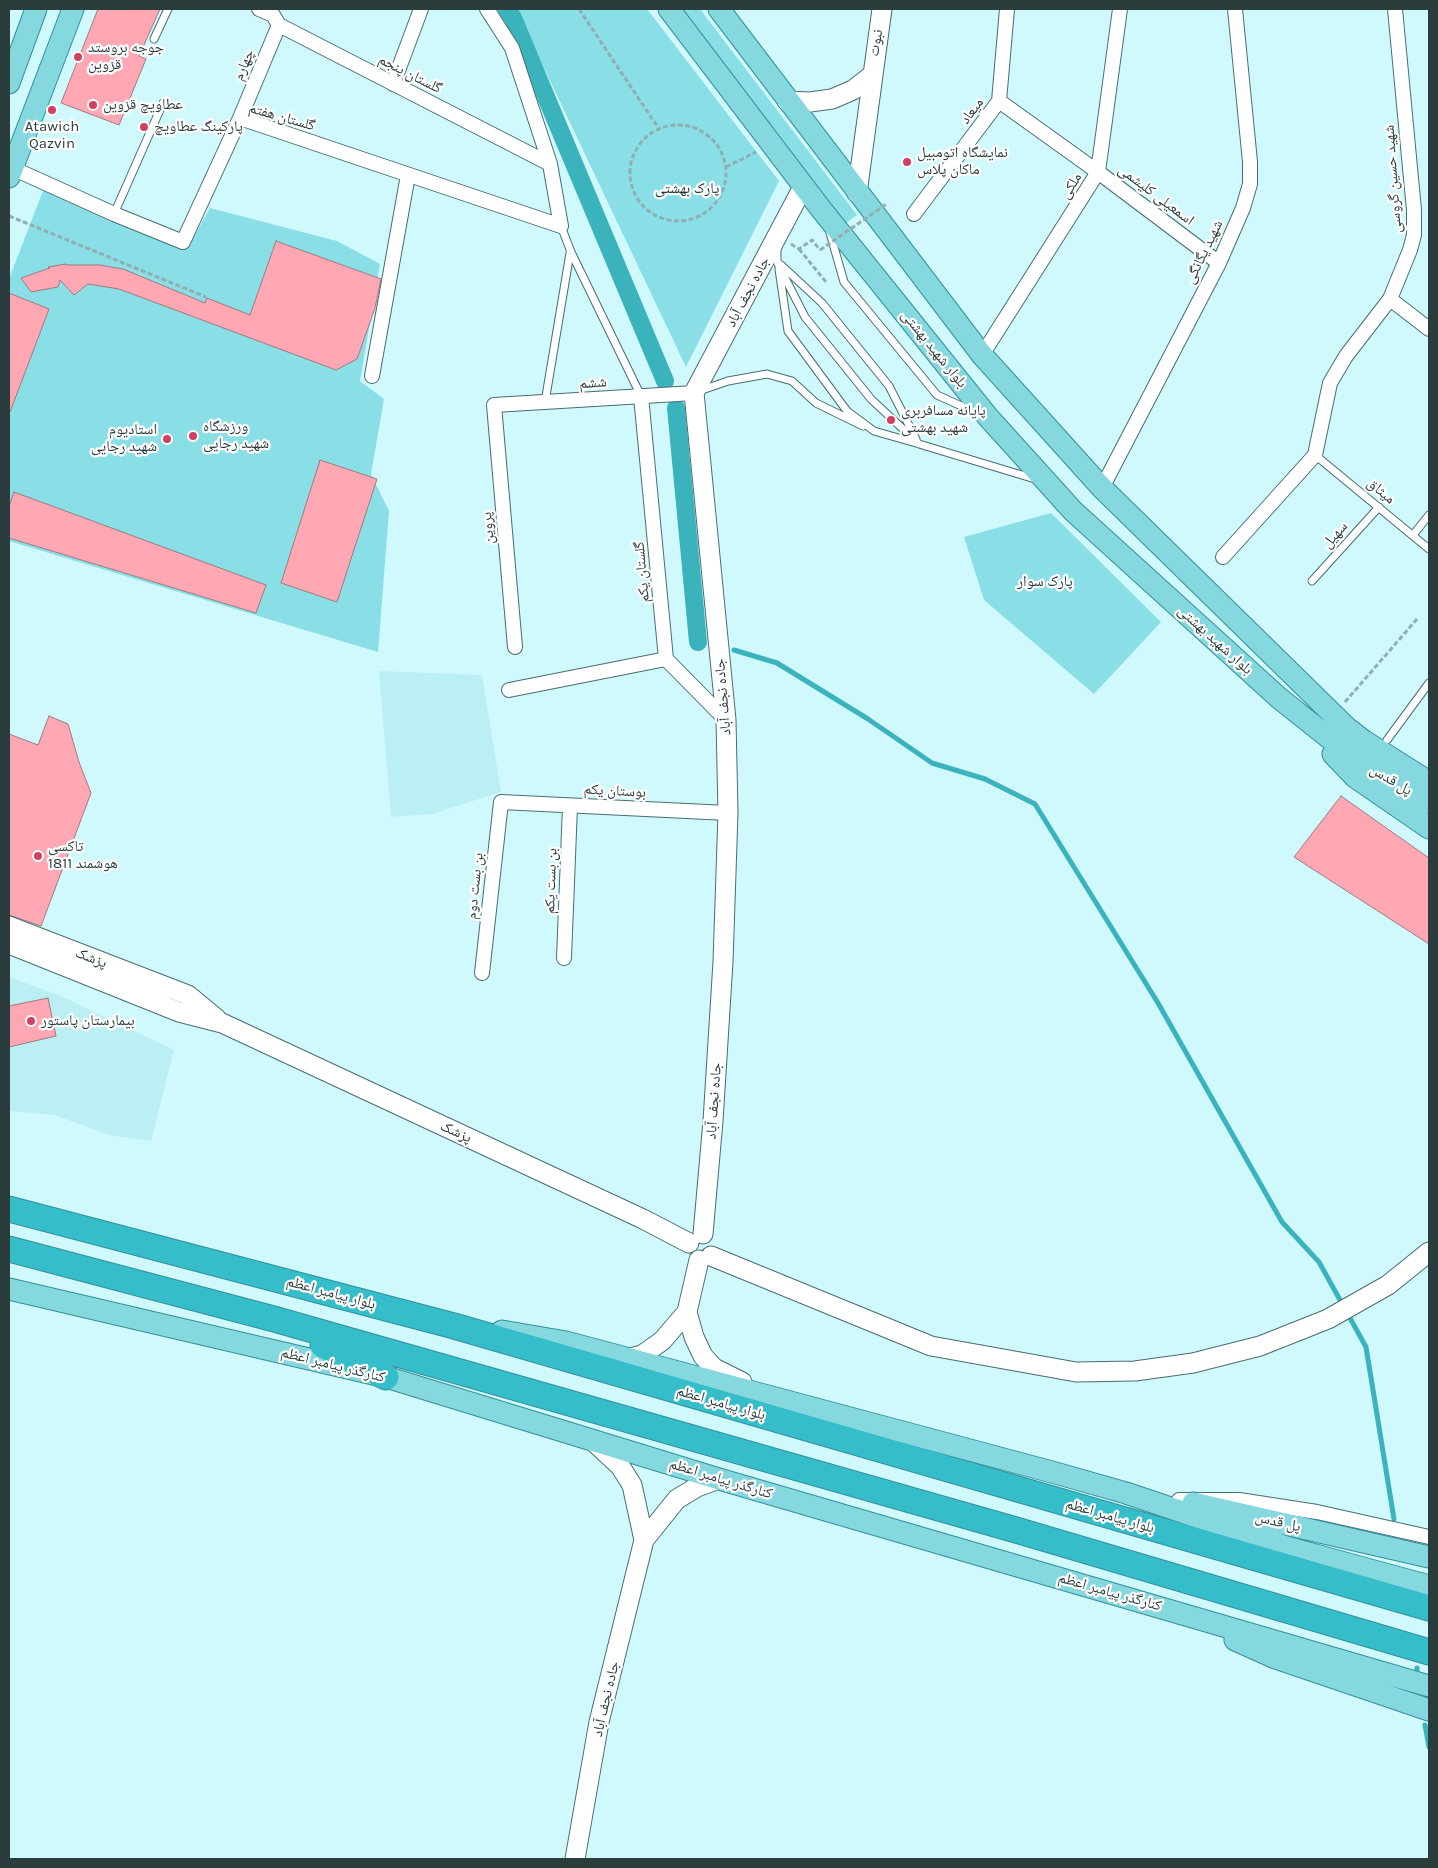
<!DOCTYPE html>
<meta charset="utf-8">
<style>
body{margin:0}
#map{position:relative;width:1438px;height:1868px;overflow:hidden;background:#d0f9fd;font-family:Karla,sans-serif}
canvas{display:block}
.frame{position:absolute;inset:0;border:10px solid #2b3c3d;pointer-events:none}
</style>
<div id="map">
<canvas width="1438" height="1868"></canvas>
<div class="frame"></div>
</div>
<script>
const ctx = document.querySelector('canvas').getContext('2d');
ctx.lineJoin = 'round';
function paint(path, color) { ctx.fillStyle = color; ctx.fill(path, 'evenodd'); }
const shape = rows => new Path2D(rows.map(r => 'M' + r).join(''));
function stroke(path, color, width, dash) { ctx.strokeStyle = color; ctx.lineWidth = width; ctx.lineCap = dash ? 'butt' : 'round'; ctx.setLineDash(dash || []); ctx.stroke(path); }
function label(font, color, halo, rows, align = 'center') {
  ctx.font = font + ' Karla,"Noto Naskh Arabic",sans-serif'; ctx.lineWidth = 4.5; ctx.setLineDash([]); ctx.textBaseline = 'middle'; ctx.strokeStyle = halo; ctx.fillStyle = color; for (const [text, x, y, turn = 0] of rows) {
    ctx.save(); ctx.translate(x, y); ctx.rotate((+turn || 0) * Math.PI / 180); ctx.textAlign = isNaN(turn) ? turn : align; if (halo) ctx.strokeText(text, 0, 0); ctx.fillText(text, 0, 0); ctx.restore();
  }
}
const built = shape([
 [379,671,482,675,501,792,432,814,391,817],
 [9,977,61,996,174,1050,151,1141,110,1135,54,1115,9,1111]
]);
const green = shape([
 [516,9,647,9,779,181,686,367],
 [683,9,700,9,857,215,846,223],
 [44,188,187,249,210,208,337,241,380,264,360,381,384,399,371,474,389,511,378,652,9,541,9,279],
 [1051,513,1161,622,1094,694,984,600,964,537]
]);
const stream = shape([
 [698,642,704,644],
 [734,650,777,663,868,719,932,763,985,779,1035,804,1158,1003,1282,1222,1319,1262,1366,1347,1394,1519],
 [1417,1668,1417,1671],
 [1425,1725,1429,1747]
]);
const canal = shape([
 [507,9,513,18,665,381],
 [676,408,698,642]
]);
const building = shape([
 [98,9,160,9,139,56,146,59,119,125,61,103,98,9],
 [276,241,381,279,375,308,357,359,336,370,119,289,88,284,74,295,60,280,58,287,31,292,21,278,50,268,48,267,66,264,66,265,100,265,123,269,205,303,207,298,250,315,276,241],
 [9,293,49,309,10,412,9,412,9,293],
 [320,460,377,479,337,602,281,583,320,460],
 [14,492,266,585,256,613,9,538,9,507,14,492],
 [49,716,68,724,79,762,91,793,41,926,9,915,9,734,38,745,49,716],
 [1341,796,1429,858,1429,944,1294,857,1341,796],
 [48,998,56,1036,9,1047,9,1006,48,998]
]);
const path = shape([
 [579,9,659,129],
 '630 173a48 48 0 1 1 96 0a48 48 0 1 1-96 0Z',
 [726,167,756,152],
 [9,216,206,297],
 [791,244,799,249,812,240,820,250],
 [799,249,826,282],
 [1345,702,1417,619]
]);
const lane = shape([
 [154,39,168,9],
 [114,214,163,103],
 [561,226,571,252,641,396],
 [830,233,844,282,937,395,977,413],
 [777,247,777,262,805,317,871,399,919,444,1035,479],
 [781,265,822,303,889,386,916,439],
 [779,269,788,331,847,411,874,431,916,443],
 [699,391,728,381,767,374,792,381,816,403,863,426],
 [545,402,570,253],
 [1315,455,1429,549],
 [1413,535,1429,515],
 [1312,581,1379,507],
 [1387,740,1429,683]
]);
const street = shape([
 [259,9,273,15,279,25,550,164],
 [393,84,421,9],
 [999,101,1098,172,1219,263],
 [240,118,279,25],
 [12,168,114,214,183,242,240,118,561,226,550,164,512,48,487,9],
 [914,214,999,101,1007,9],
 [1390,299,1429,329],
 [982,355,1098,172,1120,9],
 [372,376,408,175],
 [641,396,666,659,726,720],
 [1102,488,1219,263,1243,208,1250,184,1250,162,1235,9],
 [1223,557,1315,455,1330,383,1346,356,1390,299,1410,250,1414,235,1414,210,1395,9],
 [515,647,494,405,694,393],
 [509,690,666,659],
 [564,958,570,806],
 [482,973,501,802,728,813],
 [1179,1500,1239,1500,1317,1512,1429,1537]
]);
const secondary = shape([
 [787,101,810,102,832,99,853,90,871,76],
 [857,193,882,9],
 [9,926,188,995,217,1019],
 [9,944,179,1012,222,1023,643,1219,689,1243],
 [703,1234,713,1121,723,962,728,813,726,720,694,393,803,187],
 [711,1256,931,1346,1076,1372,1135,1371,1193,1363,1260,1346,1328,1319,1388,1285,1429,1252],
 [687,1312,694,1337,703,1356,714,1368,742,1382],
 [630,1358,642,1355,662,1341,687,1312,699,1260],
 [644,1540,677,1499,697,1487,719,1479],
 [575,1859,599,1722,644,1540,632,1485,620,1466,592,1440]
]);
const primary = shape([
 [669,9,821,209,988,417,1073,511,1279,698,1323,733,1353,757,1429,803],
 [719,9,982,355,1102,488,1347,728,1364,741,1429,782],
 [9,83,36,9],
 [9,177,73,9],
 [1333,754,1355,777,1429,828],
 [9,1289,386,1377,719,1479,1429,1686],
 [502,1331,566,1342,1052,1472,1126,1493,1286,1547,1429,1586],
 [1193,1503,1429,1557],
 [1235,1640,1273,1657,1429,1710]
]);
const highway = shape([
 [9,1209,454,1326,1429,1608],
 [9,1249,274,1319,1016,1530,1429,1652],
 [323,1345,386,1377]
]);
const pathBridge = shape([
 [820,250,888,203]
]);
const markers = [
 [78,57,5,"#cf4061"],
 [93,105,5,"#cf4061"],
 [52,110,5,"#cf4061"],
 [144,127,5,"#cf4061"],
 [907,162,5,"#cf4061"],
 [891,420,5,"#cf4061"],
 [193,436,5,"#cf4061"],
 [167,439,5,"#cf4061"],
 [38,856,5,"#cf4061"],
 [31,1021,5,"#cf4061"]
];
const streetNames = [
 ["نبوت",876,43,-81],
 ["چهارم",244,65,-67],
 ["گلستان پنجم",410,74,27],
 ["میعاد",972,111,-53],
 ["گلستان هفتم",282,117,16],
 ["شهید حسین گروسی",1393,179,-94],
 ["ملکی",1071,186,-58],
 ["اسمعیلی کلیشمی",1156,195,37],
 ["شهید یگانگی",1204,252,-64],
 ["جاده نجف آباد",748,292,-62],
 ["بلوار شهید بهشتی",934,349,51],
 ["ششم",593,383,-4],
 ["میثاق",1381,491,40],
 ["پروین",488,528,-95],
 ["سهیل",1335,535,-48],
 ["گلستان یکم",642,572,-95],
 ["بلوار شهید بهشتی",1215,640,42],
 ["جاده نجف آباد",723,697,-95],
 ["پل قدس",1391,780,31],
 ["بوستان یکم",615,791,3],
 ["بن بست یکم",551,881,-88],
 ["بن بست دوم",475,886,-84],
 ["پزشک",91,958,21],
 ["جاده نجف آباد",714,1101,-86],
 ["پزشک",456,1132,25],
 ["بلوار پیامبر اعظم",331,1293,15],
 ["کنارگذر پیامبر اعظم",333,1365,14],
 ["بلوار پیامبر اعظم",721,1403,16],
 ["کنارگذر پیامبر اعظم",721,1479,17],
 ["بلوار پیامبر اعظم",1110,1516,16],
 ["پل قدس",1278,1522,13],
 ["کنارگذر پیامبر اعظم",1110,1592,16],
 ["جاده نجف آباد",606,1699,-77]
];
const poiNames = [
 ["جوجه بروستد",88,48],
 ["قزوین",88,65],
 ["عطاویچ قزوین",103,105],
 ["Atawich",52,127,"center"],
 ["Qazvin",52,144,"center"],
 ["پارکینگ عطاویچ",154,127],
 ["نمایشگاه اتومبیل",917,153],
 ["ماکان پلاس",917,170],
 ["پایانه مسافربری",901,411],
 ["شهید بهشتی",901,428],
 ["ورزشگاه",203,427],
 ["شهید رجایی",203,444],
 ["استادیوم",157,430,"right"],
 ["شهید رجایی",157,447,"right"],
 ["تاکسی",48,847],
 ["هوشمند 1811",48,864],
 ["بیمارستان پاستور",41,1021]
];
const parkNames = [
 ["پارک بهشتی",687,189],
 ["پارک سوار",1045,582]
];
paint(built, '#bceff4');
paint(green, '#8adee6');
stroke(stream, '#3bb3bd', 5);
stroke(canal, '#3bb3bd', 18);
paint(building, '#ffa7b2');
stroke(building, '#9d7b7f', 1);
stroke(lane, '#486d71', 9);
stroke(street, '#486d71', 16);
stroke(secondary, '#486d71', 21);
stroke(primary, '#329099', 23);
stroke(highway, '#329099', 27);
stroke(path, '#8fafb2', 3, [5, 2.5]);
stroke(lane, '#fff', 7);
stroke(street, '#fff', 14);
stroke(secondary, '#fff', 19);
stroke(primary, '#86d8df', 21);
stroke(highway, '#35beca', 25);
stroke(pathBridge, '#8fafb2', 3, [5, 2.5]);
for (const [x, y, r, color] of markers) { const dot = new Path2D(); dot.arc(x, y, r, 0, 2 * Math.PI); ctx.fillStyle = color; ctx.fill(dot); stroke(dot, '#fff', 2); }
label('15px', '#2b3c3d', '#fff', streetNames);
label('15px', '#2b3c3d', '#fff', poiNames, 'left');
label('15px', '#1b3032', '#fff', parkNames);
</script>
